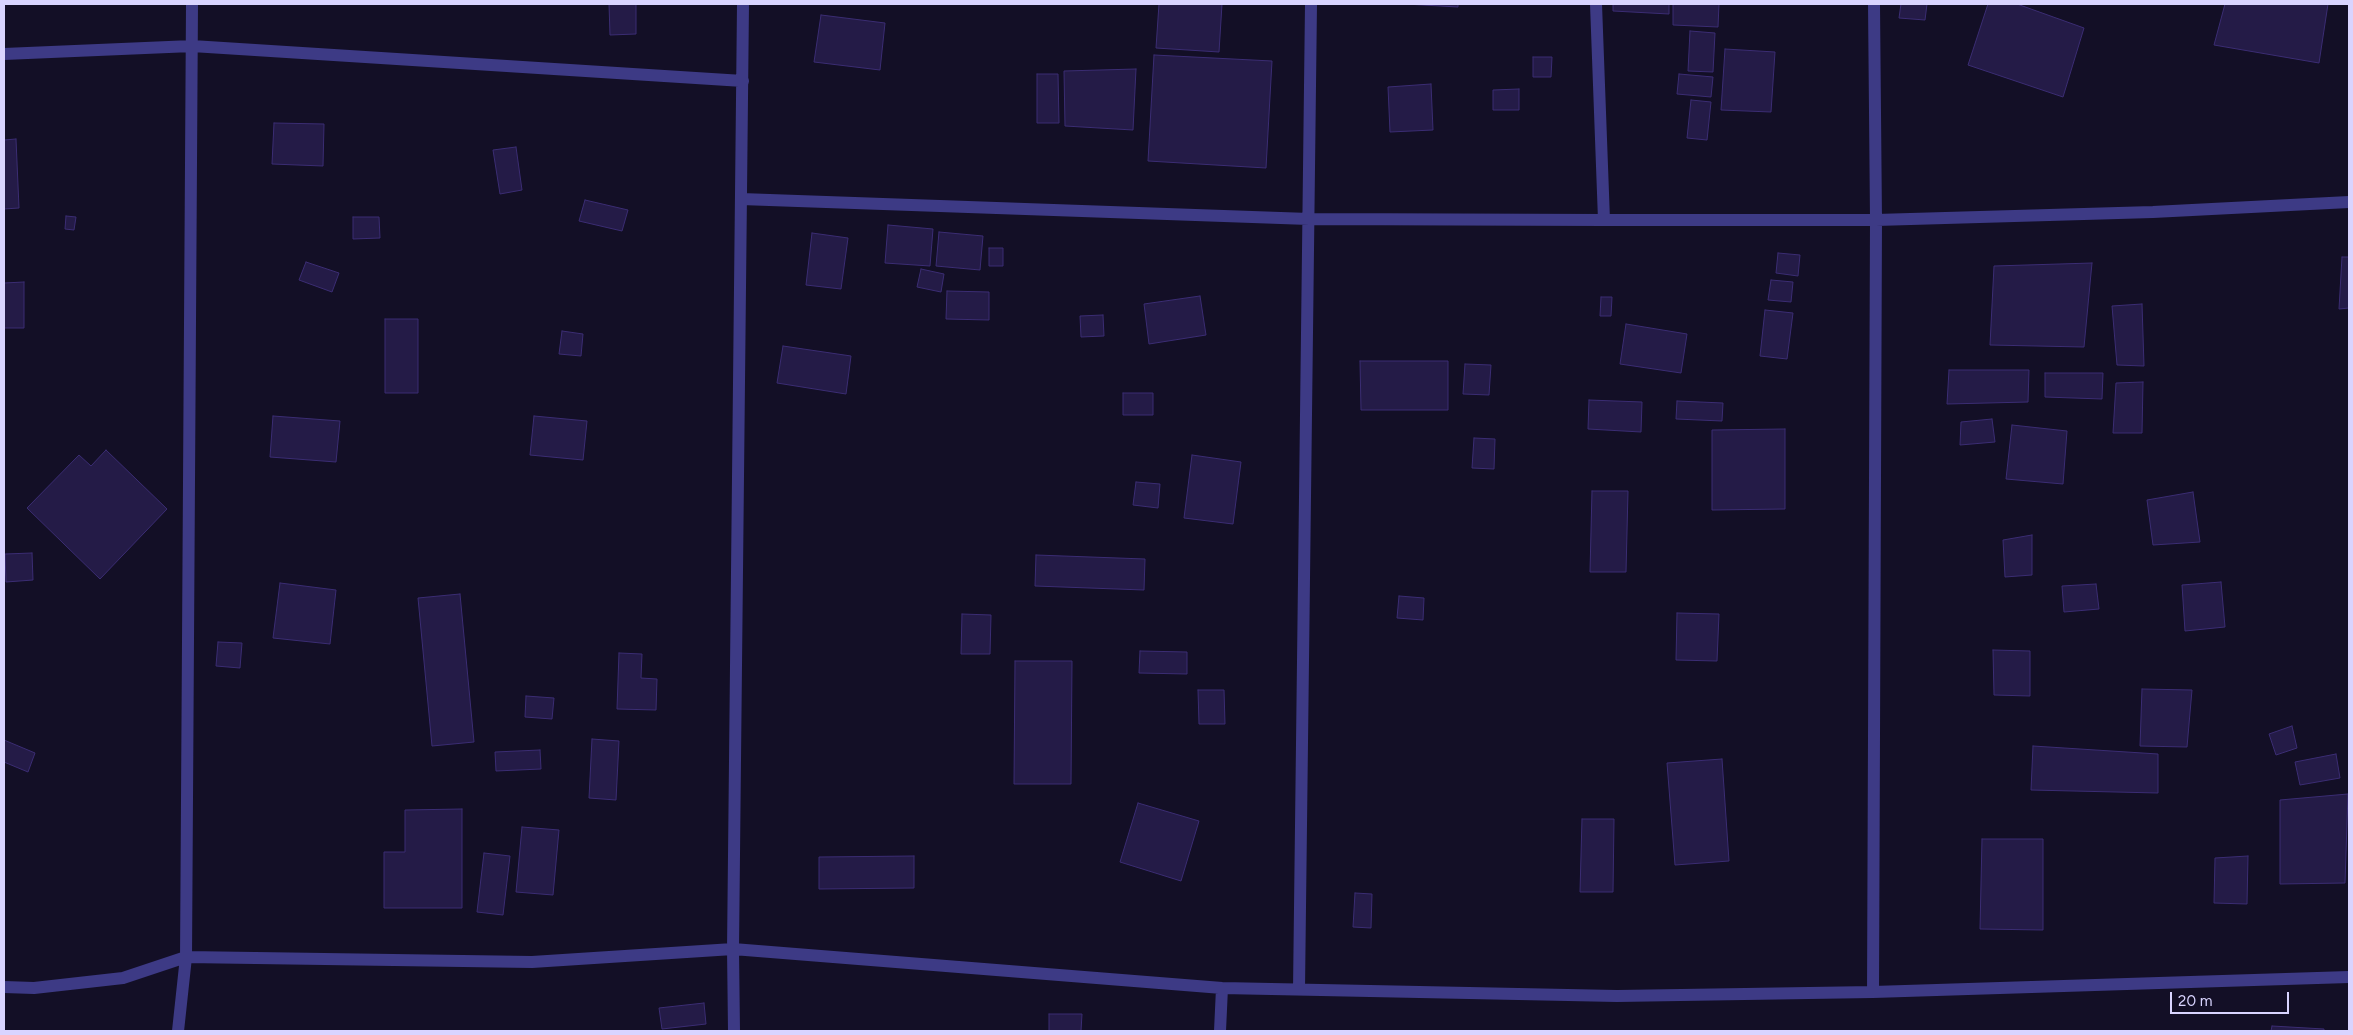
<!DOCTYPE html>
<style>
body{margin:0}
#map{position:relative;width:2353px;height:1035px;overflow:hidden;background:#130f26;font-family:Figtree,sans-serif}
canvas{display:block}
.frame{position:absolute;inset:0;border:5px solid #d9d4ff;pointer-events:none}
.scale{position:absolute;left:2170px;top:992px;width:119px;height:22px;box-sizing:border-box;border:2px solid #d9d4ff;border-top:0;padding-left:6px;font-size:15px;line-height:18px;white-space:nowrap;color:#d9d4ff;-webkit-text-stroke:4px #130f26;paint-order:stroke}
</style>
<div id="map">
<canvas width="2353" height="1035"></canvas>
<div class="frame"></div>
<div class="scale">20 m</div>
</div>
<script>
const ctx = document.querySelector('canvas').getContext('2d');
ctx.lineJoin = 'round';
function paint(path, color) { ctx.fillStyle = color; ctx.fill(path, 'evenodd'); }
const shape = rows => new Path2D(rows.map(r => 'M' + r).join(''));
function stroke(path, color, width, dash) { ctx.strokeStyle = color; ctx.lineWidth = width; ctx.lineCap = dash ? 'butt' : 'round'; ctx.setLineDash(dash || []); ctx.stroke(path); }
const building = shape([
 [609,4,636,4,636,34,610,35,609,4],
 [1159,4,1222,4,1219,52,1156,48,1159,4],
 [1405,4,1458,4,1458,7,1405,4],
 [1613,4,1669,4,1669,14,1613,11,1613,4],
 [1673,4,1719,4,1718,27,1673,25,1673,4],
 [1901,4,1927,4,1925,20,1899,18,1901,4],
 [1988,4,2017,4,2084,28,2063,97,1968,65,1988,4],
 [2225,4,2328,4,2319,63,2214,45,2225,4],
 [821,15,885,23,880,70,814,62,821,15],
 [1690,31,1715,33,1713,72,1688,71,1690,31],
 [1725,49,1775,52,1771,112,1721,110,1725,49],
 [1154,55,1272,61,1266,168,1148,161,1154,55],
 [1533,57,1552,57,1551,77,1533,77,1533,57],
 [1136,69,1133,130,1065,126,1064,71,1136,69],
 [1037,74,1058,74,1059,123,1037,123,1037,74],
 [1679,74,1713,77,1711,97,1677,94,1679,74],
 [1431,84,1433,130,1390,132,1388,87,1431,84],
 [1519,89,1519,110,1493,110,1493,90,1519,89],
 [1691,100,1711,102,1707,140,1687,138,1691,100],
 [274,123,324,124,323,166,272,164,274,123],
 [16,139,19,208,4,209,4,140,16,139],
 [516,147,522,190,500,194,493,150,516,147],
 [585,200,628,210,622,231,579,221,585,200],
 [66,216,76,217,74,230,65,229,66,216],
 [353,217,379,217,380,238,353,239,353,217],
 [888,225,933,229,930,266,885,263,888,225],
 [939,232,983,236,980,270,936,266,939,232],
 [812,233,848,238,841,289,806,285,812,233],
 [989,248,1003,248,1003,266,989,266,989,248],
 [1778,253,1800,255,1798,276,1776,273,1778,253],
 [2342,257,2349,257,2349,308,2339,309,2342,257],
 [306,262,339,273,332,292,299,280,306,262],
 [2092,263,2084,347,1990,345,1994,266,2092,263],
 [921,269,944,274,941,292,917,287,921,269],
 [1771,280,1793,282,1791,302,1768,300,1771,280],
 [24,282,24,328,4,328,4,283,24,282],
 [947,291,989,292,989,320,946,319,947,291],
 [1200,296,1206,335,1149,344,1144,304,1200,296],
 [1601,297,1612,297,1611,316,1600,316,1601,297],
 [2142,304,2144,366,2117,365,2112,306,2142,304],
 [1765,310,1793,313,1787,359,1760,356,1765,310],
 [1103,315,1104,336,1081,337,1080,316,1103,315],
 [385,319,418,319,418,393,385,393,385,319],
 [1626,324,1687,334,1681,373,1620,364,1626,324],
 [562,331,583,334,581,356,559,354,562,331],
 [783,346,851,356,846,394,777,383,783,346],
 [1360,361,1448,361,1448,410,1361,410,1360,361],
 [1465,364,1491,365,1489,395,1463,394,1465,364],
 [1949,370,2029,370,2028,402,1947,404,1949,370],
 [2045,373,2103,373,2102,399,2045,397,2045,373],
 [2143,382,2142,433,2113,433,2116,383,2143,382],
 [1123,393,1153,393,1153,415,1123,415,1123,393],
 [1589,400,1642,402,1641,432,1588,429,1589,400],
 [1677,401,1723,403,1722,421,1676,419,1677,401],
 [273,416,340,421,336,462,270,457,273,416],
 [534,416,587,421,583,460,530,455,534,416],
 [1992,419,1995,442,1960,445,1961,422,1992,419],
 [2012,425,2067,431,2063,484,2006,479,2012,425],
 [1785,429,1785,509,1712,510,1712,430,1785,429],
 [1474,438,1495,439,1494,469,1472,468,1474,438],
 [106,450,167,509,100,579,27,508,79,455,91,466,106,450],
 [1192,455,1241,462,1233,524,1184,518,1192,455],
 [1136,482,1160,484,1158,508,1133,505,1136,482],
 [1592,491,1628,491,1626,572,1590,572,1592,491],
 [2193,492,2200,542,2153,545,2147,500,2193,492],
 [2032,535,2032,575,2005,577,2003,540,2032,535],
 [32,553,33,580,6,582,5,554,32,553],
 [1036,555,1145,559,1144,590,1035,586,1036,555],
 [2221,582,2225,627,2185,631,2182,585,2221,582],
 [280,583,336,590,330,644,273,638,280,583],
 [2096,584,2099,609,2064,612,2062,586,2096,584],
 [460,594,474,742,432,746,418,598,460,594],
 [1399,596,1424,598,1423,620,1397,618,1399,596],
 [1677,613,1719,614,1717,661,1676,660,1677,613],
 [962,614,991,615,990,654,961,654,962,614],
 [218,642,242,643,240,668,216,666,218,642],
 [1993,650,2030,651,2030,696,1994,695,1993,650],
 [1140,651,1187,652,1187,674,1139,673,1140,651],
 [619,653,642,654,641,678,657,679,656,710,617,709,619,653],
 [1015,661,1072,661,1071,784,1014,784,1015,661],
 [2142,689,2192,690,2187,747,2140,746,2142,689],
 [1198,690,1224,690,1225,724,1199,724,1198,690],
 [526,696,554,698,552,719,525,717,526,696],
 [2292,726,2297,748,2276,755,2269,734,2292,726],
 [592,739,619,741,616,800,589,798,592,739],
 [4,740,35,753,28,772,4,762,4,740],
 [2033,746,2158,754,2158,793,2031,790,2033,746],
 [540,750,541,769,496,771,495,752,540,750],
 [2336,754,2340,778,2300,785,2295,762,2336,754],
 [1722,759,1729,861,1675,865,1667,763,1722,759],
 [2348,794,2345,883,2280,884,2280,800,2348,794],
 [1138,803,1199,821,1181,881,1120,862,1138,803],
 [462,809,462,908,384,908,384,852,405,852,405,810,462,809],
 [1582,819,1614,819,1613,892,1580,892,1582,819],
 [522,827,559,830,553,895,516,892,522,827],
 [1982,839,2043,839,2043,930,1980,929,1982,839],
 [484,853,510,856,503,915,477,912,484,853],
 [914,856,914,888,819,889,819,857,914,856],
 [2248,856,2247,904,2214,903,2215,858,2248,856],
 [1355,893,1372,894,1371,928,1353,927,1355,893],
 [704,1003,706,1024,662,1029,659,1008,704,1003],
 [1049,1014,1082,1014,1081,1031,1049,1031,1049,1014],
 [2272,1026,2324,1029,2324,1031,2271,1031,2272,1026]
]);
const minor = shape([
 [1596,4,1604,220],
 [4,54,192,46,743,81],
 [741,199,1309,219,1604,220,1876,220,2153,212,2349,202],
 [4,987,34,988,123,978,186,957,532,962,733,949,1222,988,1617,996,1873,992,2349,977],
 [1299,989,1311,4],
 [1873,992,1876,220,1874,4],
 [178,1031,186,957,192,4],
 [734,1031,733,949,743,4],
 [1220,1031,1222,988]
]);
paint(building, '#241b47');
stroke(building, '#3b2d73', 1);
stroke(minor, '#3d3a85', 12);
</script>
